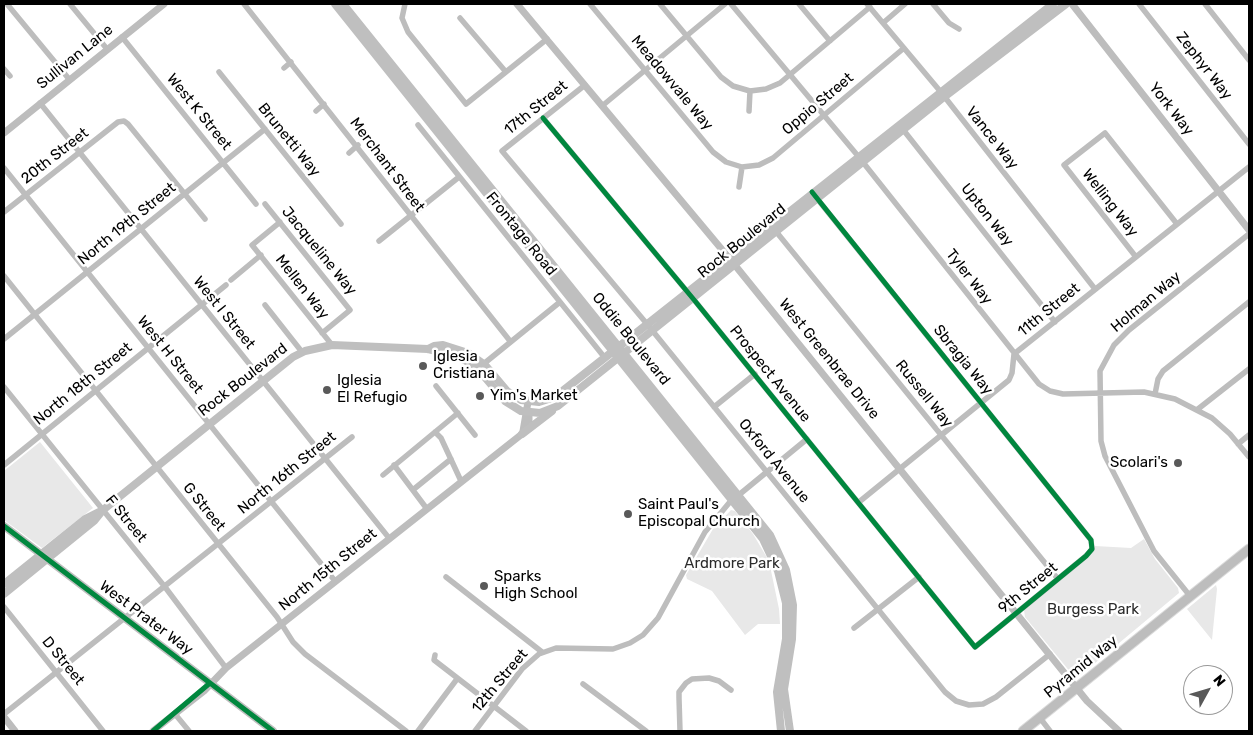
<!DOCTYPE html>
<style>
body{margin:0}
#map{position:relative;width:1253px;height:735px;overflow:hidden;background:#fff;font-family:Rubik,sans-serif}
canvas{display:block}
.frame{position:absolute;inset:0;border:5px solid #000;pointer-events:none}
.north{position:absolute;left:1183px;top:665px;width:50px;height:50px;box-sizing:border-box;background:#fff;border:1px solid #999;border-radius:50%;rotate:51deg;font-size:14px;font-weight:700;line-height:20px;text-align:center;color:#000}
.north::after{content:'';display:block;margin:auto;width:18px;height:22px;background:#595959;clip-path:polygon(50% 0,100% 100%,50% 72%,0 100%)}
</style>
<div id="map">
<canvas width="1253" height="735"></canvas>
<div class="frame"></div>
<div class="north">N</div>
</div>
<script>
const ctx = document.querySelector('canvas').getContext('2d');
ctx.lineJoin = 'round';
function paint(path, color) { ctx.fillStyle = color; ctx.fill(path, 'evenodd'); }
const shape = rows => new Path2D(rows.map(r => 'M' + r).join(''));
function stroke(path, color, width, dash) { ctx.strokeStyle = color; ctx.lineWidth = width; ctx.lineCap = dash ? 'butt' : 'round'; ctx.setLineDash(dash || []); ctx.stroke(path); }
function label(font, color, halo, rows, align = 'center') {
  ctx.font = font + ' Rubik,sans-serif'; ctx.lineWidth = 5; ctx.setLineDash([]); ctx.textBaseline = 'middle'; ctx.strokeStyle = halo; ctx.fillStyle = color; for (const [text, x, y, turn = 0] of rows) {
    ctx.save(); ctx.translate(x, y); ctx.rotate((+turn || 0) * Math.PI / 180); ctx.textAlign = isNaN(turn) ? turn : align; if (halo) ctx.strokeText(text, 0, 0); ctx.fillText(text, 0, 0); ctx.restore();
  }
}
const green = shape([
 [40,442,93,508,42,548,4,520,4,471],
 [731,510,735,511,753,534,769,561,779,609,780,624,758,624,745,635,712,591,687,579,686,575,713,529],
 [1144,539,1155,559,1178,588,1179,593,1076,679,1025,617,1024,610,1088,558,1095,546,1131,548],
 [1216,585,1217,589,1212,640,1187,609]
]);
const minor = shape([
 [7,4,69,79],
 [70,4,107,49],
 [244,4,510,341],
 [405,4,402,18,408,32,466,104,547,39],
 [590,4,713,152,726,162,742,167,759,165,773,158,904,48],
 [660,4,721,77,733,86,750,91,766,89,780,83,870,7],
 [731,4,858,156,1039,384,1050,391,1063,394,1144,392,1175,399,1212,418,1230,434,1249,457],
 [799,4,830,41],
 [867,4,940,91,1095,289],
 [933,4,949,23,959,29],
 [1139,4,1249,144],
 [1205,4,1249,60],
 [460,18,506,72],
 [883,23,905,4],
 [122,37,256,204],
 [284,68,291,62],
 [4,69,10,76],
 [219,72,341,224],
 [585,85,502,151,647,324,945,692,956,701,969,705,983,704,996,697,1050,654],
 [40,103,389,538],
 [602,106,725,4],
 [316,111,324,104],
 [749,111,750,91],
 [543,118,695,301,975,647,1086,556,1092,549,1091,540,815,196],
 [418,125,605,358],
 [901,127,1055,322],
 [349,153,358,145],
 [4,168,335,581],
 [739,187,742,167],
 [265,204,350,310,322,333],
 [4,212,118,122,124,121,128,124,205,219],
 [280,222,252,245,332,345],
 [774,229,1058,579],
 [379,241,459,177],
 [1136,257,1064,165,1105,133,1177,224],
 [4,276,277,617,293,642,305,654,406,731],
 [231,280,261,255],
 [265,305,302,352],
 [4,339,265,129],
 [481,366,560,302],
 [436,386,475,435],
 [4,387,165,587,226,668],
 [1155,394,1158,379,1163,371,1249,302],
 [714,407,755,374],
 [1198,409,1249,369],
 [435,432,441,438,461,481],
 [1238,444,1249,435],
 [4,465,226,285],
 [394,465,427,509],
 [383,475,458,413],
 [414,489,451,459],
 [859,502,1009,380,1012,373,1014,354,1249,167],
 [446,577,542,652],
 [1190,596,1154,551,1105,456,1101,441,1100,371,1114,345,1129,330,1249,234],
 [4,607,103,731],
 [854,628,919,577],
 [435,655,434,660,526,731],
 [583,684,646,731],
 [4,714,352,437],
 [175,714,189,731],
 [1040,718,1050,731],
 [418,731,457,679],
 [475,731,522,669,539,654,556,648,613,649,630,643,643,635,658,618,705,532,729,503,807,439],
 [680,731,679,698,679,692,686,683,692,679,709,678,719,681,731,690]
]);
const tertiary = shape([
 [517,4,734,264,1087,701,1119,731],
 [1072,4,1249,230],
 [4,133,164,4],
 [523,431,528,402],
 [4,717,15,731],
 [153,731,204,691,226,668,522,434,529,426,529,416,527,413]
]);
const secondary = shape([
 [335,4,763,539,778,571,786,603,786,639,777,692,781,731],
 [343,4,770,535,786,570,793,605,792,639,784,689,790,731],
 [428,349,434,346,443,345,468,353,485,365,507,391,521,400,539,402,555,397,1053,4],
 [522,434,552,411],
 [4,526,273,731],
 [4,584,85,519,103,510,293,357,305,351,332,345,428,349,457,356,468,362,478,369,505,401,521,411,540,413,558,406,944,97,1066,4],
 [4,594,94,521,102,511]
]);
const primary = shape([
 [1023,731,1249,549]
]);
const cycleway = shape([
 [543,118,695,301,975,647,1086,556,1092,549,1091,540,812,192],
 [4,526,273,731],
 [153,731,210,683]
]);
const markers = [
 [423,366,5,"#595959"],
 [327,390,5,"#595959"],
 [480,396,5,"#595959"],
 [1178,463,5,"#595959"],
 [628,514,5,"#595959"],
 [484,586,5,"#595959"]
];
const streetNames = [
 ["Sullivan Lane",75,57,-39],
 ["Zephyr Way",1204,66,52],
 ["Meadowvale Way",672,83,50],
 ["Oppio Street",818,104,-40],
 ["17th Street",536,108,-39],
 ["York Way",1171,109,52],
 ["West K Street",199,112,51],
 ["Vance Way",992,138,52],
 ["Brunetti Way",289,140,51],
 ["20th Street",55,156,-38],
 ["Merchant Street",387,165,53],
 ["Welling Way",1110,203,52],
 ["Upton Way",987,215,52],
 ["North 19th Street",127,224,-39],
 ["Frontage Road",521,234,51],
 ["Rock Boulevard",742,241,-39],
 ["Jacqueline Way",319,251,51],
 ["Tyler Way",969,277,52],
 ["Mellen Way",302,287,52],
 ["Holman Way",1146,302,-40],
 ["11th Street",1049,310,-39],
 ["West I Street",224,313,51],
 ["Oddie Boulevard",631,339,51],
 ["West H Street",170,355,51],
 ["West Greenbrae Drive",829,359,51],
 ["Sbragia Way",963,360,51],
 ["Prospect Avenue",770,374,51],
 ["Rock Boulevard",243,380,-38],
 ["North 18th Street",83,384,-39],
 ["Russell Way",924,394,51],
 ["Oxford Avenue",774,461,51],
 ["North 16th Street",287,473,-39],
 ["G Street",204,507,51],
 ["F Street",126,519,51],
 ["North 15th Street",328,570,-39],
 ["9th Street",1028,588,-39],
 ["West Prater Way",146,618,37],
 ["D Street",63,661,51],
 ["Pyramid Way",1081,667,-39],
 ["12th Street",500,681,-50]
];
const poiNames = [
 ["Iglesia",433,357],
 ["Cristiana",433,374],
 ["Iglesia",337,381],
 ["El Refugio",337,398],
 ["Yim's Market",490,396],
 ["Scolari's",1168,463,"right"],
 ["Saint Paul's",638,505],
 ["Episcopal Church",638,522],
 ["Sparks",494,577],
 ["High School",494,594]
];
const parkNames = [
 ["Ardmore Park",732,564],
 ["Burgess Park",1093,610]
];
paint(green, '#e8e8e8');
stroke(primary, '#dbdbdb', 11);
stroke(minor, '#bdbdbd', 5.5);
stroke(tertiary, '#bdbdbd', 7);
stroke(secondary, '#bfbfbf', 8);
stroke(primary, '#bdbdbd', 9);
stroke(cycleway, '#00873e', 5);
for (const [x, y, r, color] of markers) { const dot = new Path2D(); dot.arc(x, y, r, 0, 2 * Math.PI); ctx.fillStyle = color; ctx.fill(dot); stroke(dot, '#fff', 2); }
label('15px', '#000', '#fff', streetNames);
label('15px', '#000', '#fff', poiNames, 'left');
label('15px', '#2c2c2c', '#fff', parkNames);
</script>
